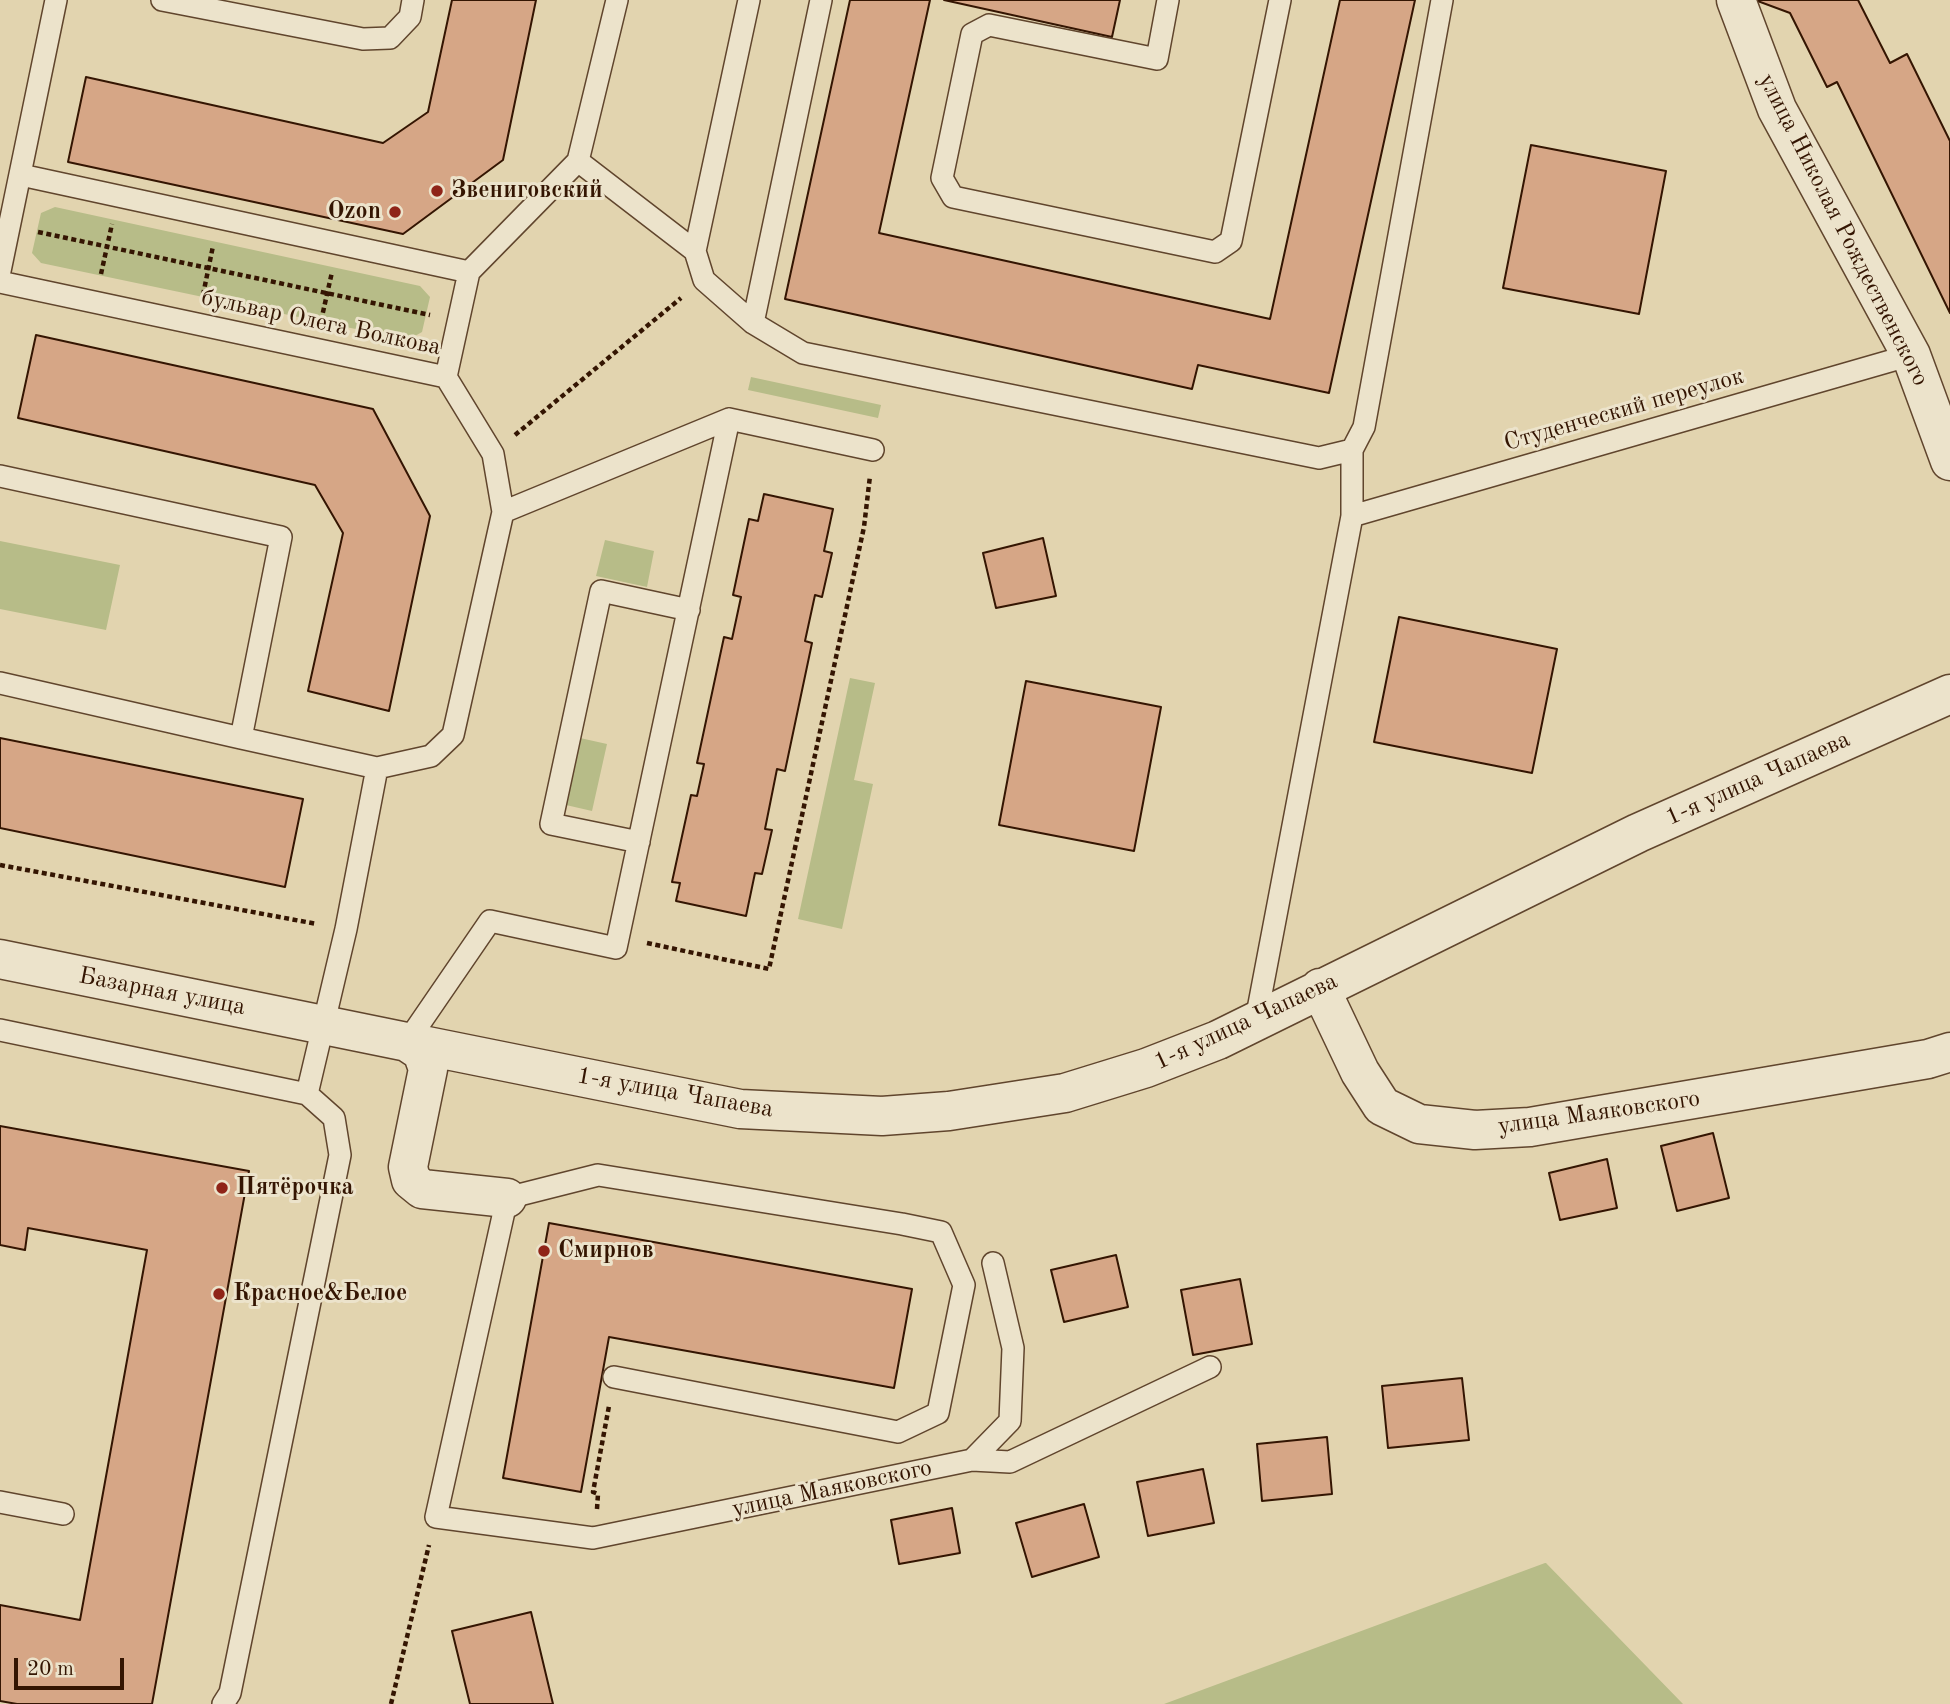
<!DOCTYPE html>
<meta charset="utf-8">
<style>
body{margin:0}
#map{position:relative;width:1950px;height:1704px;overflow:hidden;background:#e2d4af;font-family:"Old Standard TT",serif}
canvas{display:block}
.scale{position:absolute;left:14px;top:1658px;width:110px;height:32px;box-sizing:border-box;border:4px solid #341502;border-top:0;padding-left:9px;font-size:21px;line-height:24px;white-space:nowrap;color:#341502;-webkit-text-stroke:5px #ece3cb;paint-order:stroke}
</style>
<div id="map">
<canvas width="1950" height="1704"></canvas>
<div class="scale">20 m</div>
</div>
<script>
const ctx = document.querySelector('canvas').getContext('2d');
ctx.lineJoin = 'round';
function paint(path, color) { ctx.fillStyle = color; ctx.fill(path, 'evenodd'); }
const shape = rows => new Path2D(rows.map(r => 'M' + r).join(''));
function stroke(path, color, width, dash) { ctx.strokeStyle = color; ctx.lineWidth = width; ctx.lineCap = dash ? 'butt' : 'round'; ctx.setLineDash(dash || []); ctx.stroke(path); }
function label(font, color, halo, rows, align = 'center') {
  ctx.font = font + ' "Old Standard TT",serif'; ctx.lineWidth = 6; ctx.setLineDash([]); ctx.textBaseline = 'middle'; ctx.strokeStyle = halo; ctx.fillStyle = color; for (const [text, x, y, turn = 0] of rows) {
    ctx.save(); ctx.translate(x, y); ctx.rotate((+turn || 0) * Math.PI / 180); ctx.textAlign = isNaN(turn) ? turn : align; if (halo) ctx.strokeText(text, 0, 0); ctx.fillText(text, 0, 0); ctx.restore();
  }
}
const green = shape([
 [55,207,420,286,430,297,422,332,408,340,41,263,32,253,41,213],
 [751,377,881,405,878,418,748,390],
 [605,540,654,551,647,587,596,576],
 [0,541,120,565,106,630,0,609],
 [850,678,875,683,854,780,873,784,842,929,798,919],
 [580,738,607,744,592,811,566,805],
 [1546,1563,1683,1704,1164,1704,1545,1563]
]);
const building = shape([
 [452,0,536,0,503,160,403,234,68,162,86,77,383,143,428,112,452,0],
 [850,0,930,0,879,233,1270,319,1340,0,1415,0,1329,393,1198,365,1192,389,785,299,850,0],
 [944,0,1120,0,1112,37,944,0],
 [1755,0,1858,0,1890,63,1907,54,1950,141,1950,313,1837,82,1827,87,1790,13,1755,0],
 [1531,145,1666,171,1639,314,1503,288,1531,145],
 [36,335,373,409,430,516,389,711,308,691,343,533,315,485,18,418,36,335],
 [764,494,833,509,824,551,832,553,822,597,815,595,805,641,812,643,785,771,777,769,765,829,772,830,762,874,755,873,746,916,676,901,680,883,672,882,691,795,697,796,704,764,697,763,724,637,732,639,741,597,733,595,749,519,758,521,764,494],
 [1043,538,1056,596,996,608,983,553,1043,538],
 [1399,617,1557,649,1532,773,1374,742,1399,617],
 [1026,681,1161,707,1134,851,999,825,1026,681],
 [0,738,303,799,285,887,0,828,0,738],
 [0,1126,249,1171,152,1704,17,1704,0,1701,0,1605,80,1620,147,1250,28,1228,25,1250,0,1245,0,1126],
 [1713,1133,1729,1198,1677,1211,1661,1146,1713,1133],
 [1607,1159,1617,1208,1560,1220,1549,1173,1607,1159],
 [549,1223,912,1289,894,1388,609,1337,581,1492,503,1478,549,1223],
 [1116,1255,1128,1307,1064,1322,1051,1270,1116,1255],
 [1240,1279,1252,1344,1193,1355,1181,1290,1240,1279],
 [1462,1378,1469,1440,1388,1448,1382,1386,1462,1378],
 [1327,1437,1332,1494,1262,1501,1257,1444,1327,1437],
 [1203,1469,1214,1523,1148,1536,1137,1482,1203,1469],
 [1084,1504,1099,1557,1032,1577,1016,1523,1084,1504],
 [952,1508,960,1553,899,1564,891,1520,952,1508],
 [531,1612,553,1704,470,1704,452,1631,531,1612]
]);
const path = shape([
 [38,232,430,315],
 [101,274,112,224],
 [203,295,213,246],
 [321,321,332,272],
 [515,435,681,298],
 [0,865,317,924],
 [647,943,769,969,864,527,870,476],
 [597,1509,598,1494,593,1492,609,1406],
 [391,1704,429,1545]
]);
const service = shape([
 [162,0,363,39,390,38,410,17,413,0],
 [749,0,695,251,704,280,753,323,803,353,1319,458,1352,450,1364,427,1442,0],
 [1168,0,1157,59,989,25,972,34,942,178,953,197,1215,252,1231,241,1280,0],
 [578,161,695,251],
 [21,175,469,272,446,377],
 [0,271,56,0],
 [469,272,578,161,617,0],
 [0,282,446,377],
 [753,323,821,0],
 [0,476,281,537,241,738,0,683],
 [503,512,729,419,873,450],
 [1352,516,1911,355],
 [241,738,377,768],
 [639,842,551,824,601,591,689,610],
 [1256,1020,1352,516,1352,450],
 [0,1030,307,1094,334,1118,340,1155,230,1693,223,1704],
 [407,1042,490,921,616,948,729,419],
 [307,1094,346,929,377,768,431,756,453,735,503,512,493,454,446,377],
 [614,1377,898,1432,938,1413,964,1285,941,1232,902,1224,598,1175,507,1198,436,1517,593,1538,972,1460,1010,1462,1210,1367],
 [972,1460,1010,1421,1013,1348,993,1263],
 [0,1502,63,1514]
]);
const minor = shape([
 [1736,0,1777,109,1911,355,1950,461],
 [0,959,407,1042,422,1052,428,1069,408,1167,411,1180,422,1189,507,1198],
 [1320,988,1360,1072,1382,1106,1419,1124,1475,1130,1530,1127,1928,1059,1950,1052],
 [407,1042,740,1109,882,1116,949,1111,1065,1093,1146,1068,1218,1040,1638,833,1950,694]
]);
const markers = [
 [437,191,7,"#8f2418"],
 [395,212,7,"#8f2418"],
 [222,1188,7,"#8f2418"],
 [544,1251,7,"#8f2418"],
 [219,1294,7,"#8f2418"]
];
const poiNames = [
 ["Звениговский",451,191],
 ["Ozon",381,212,"right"],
 ["Пятёрочка",236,1188],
 ["Смирнов",558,1251],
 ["Красное&Белое",233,1294]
];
const streetNames = [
 ["улица Николая Рождественского",1843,230,63],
 ["бульвар Олега Волкова",321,323,12],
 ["Студенческий переулок",1624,410,-16],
 ["1-я улица Чапаева",1758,779,-24],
 ["Базарная улица",162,992,11],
 ["1-я улица Чапаева",1246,1022,-25],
 ["1-я улица Чапаева",675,1093,10],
 ["улица Маяковского",1599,1113,-8],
 ["улица Маяковского",832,1489,-12]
];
paint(green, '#b7bc88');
paint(building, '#d6a686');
stroke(building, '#341502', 2);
stroke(service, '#60452d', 24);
stroke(minor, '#60452d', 41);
stroke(path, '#341502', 4.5, [5, 3.5]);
stroke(service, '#ece3cb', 21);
stroke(minor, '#ece3cb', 38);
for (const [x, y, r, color] of markers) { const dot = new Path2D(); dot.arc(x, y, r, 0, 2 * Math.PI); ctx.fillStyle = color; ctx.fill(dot); stroke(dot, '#ece3cb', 2.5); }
label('bold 24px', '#341502', '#ece3cb', poiNames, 'left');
label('24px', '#341502', '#ece3cb', streetNames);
</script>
